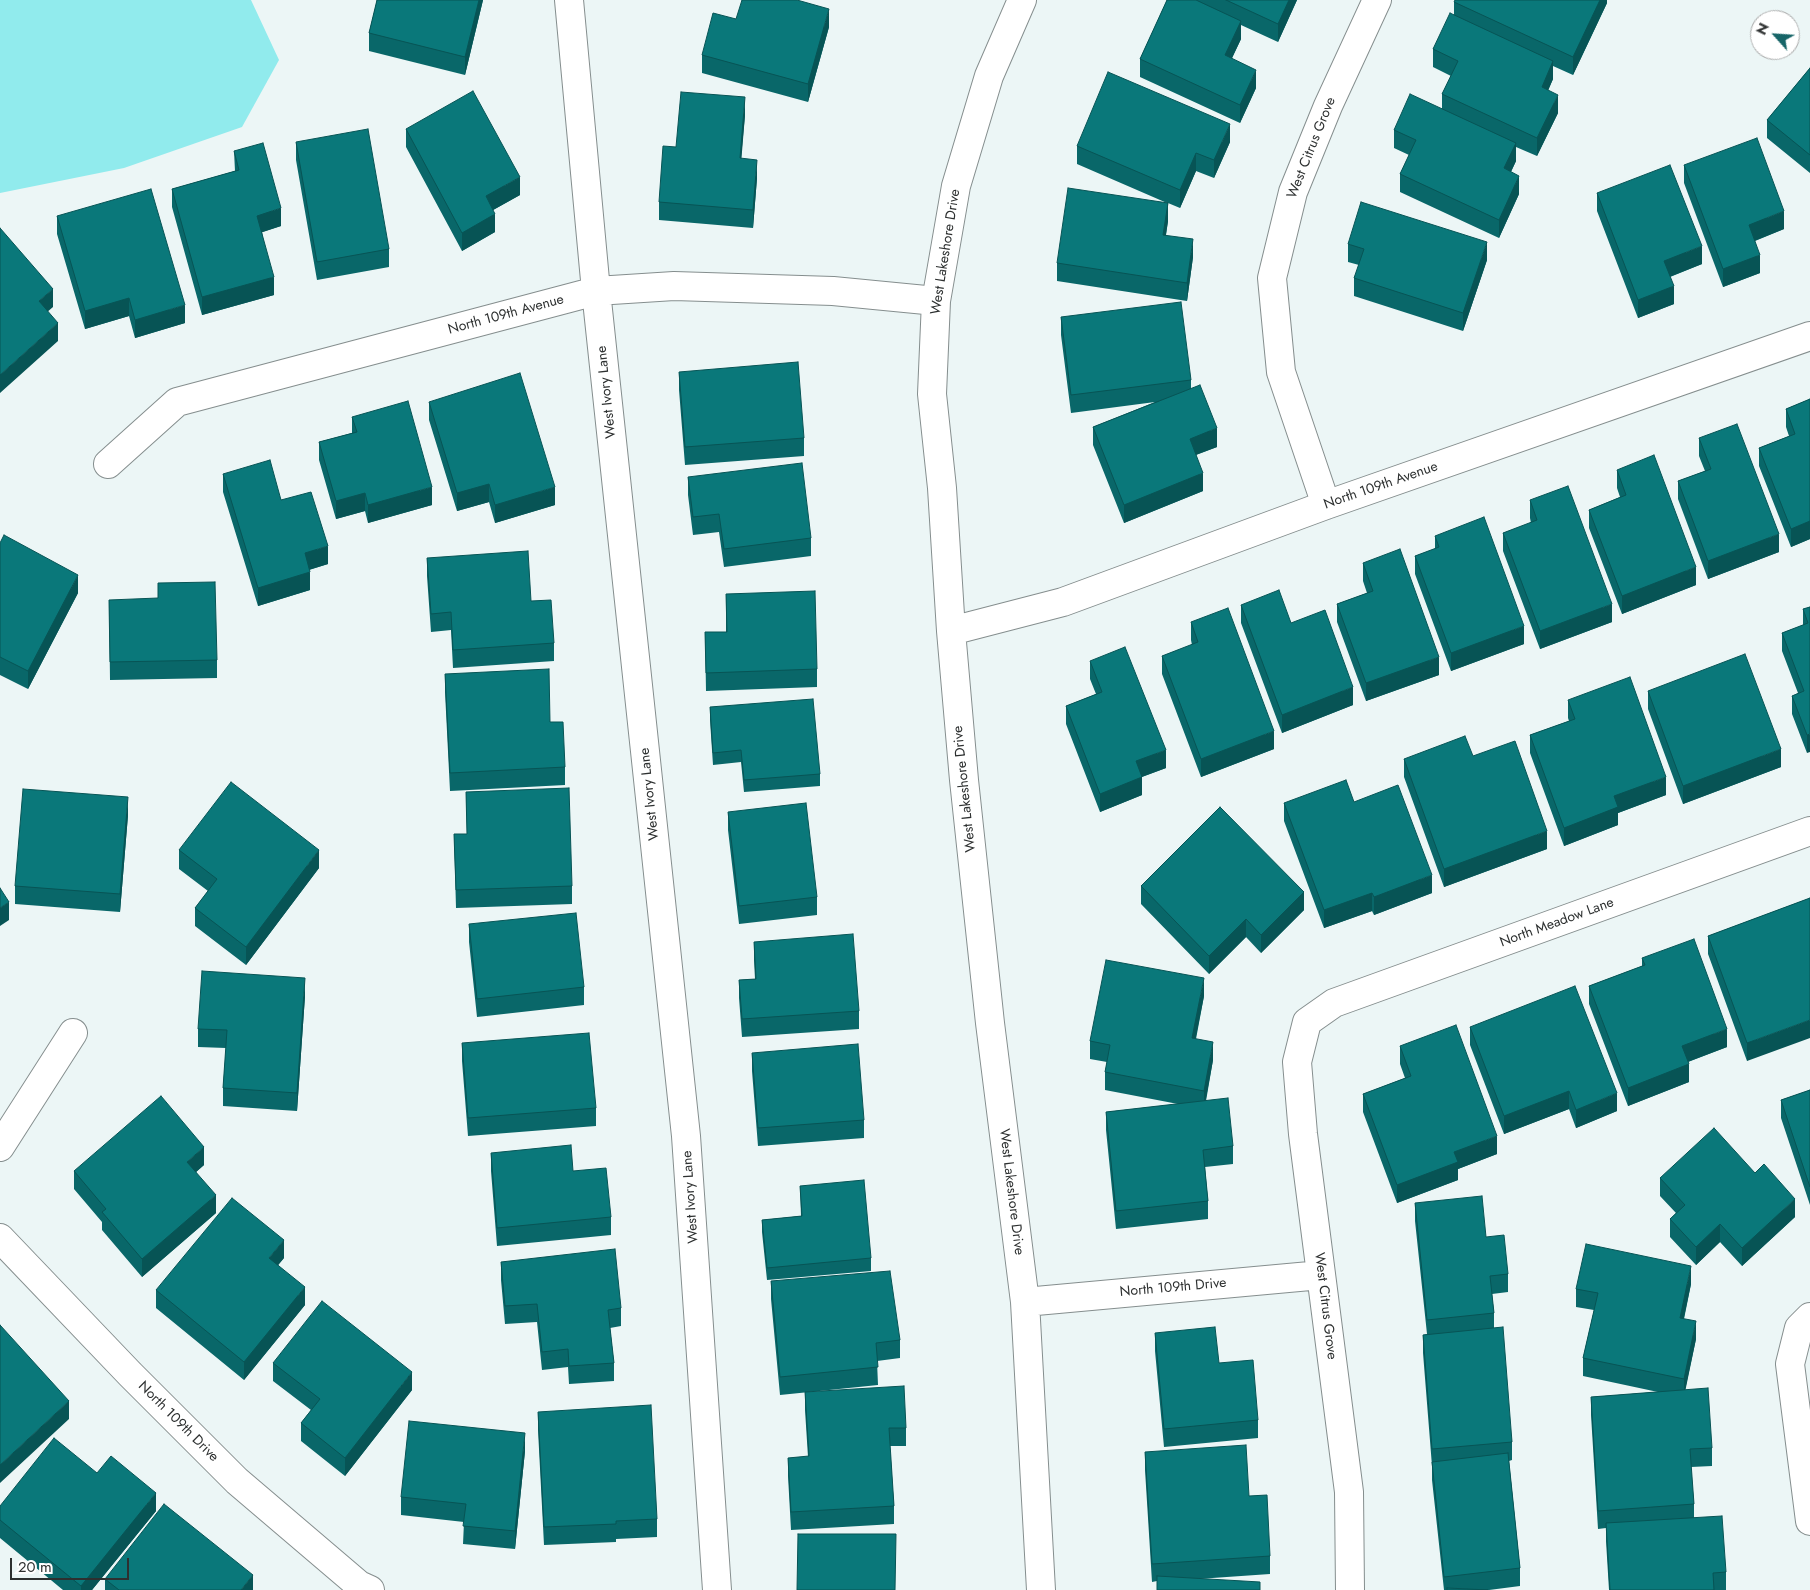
<!DOCTYPE html>
<style>
body{margin:0}
#map{position:relative;width:1810px;height:1590px;overflow:hidden;background:#ecf6f6;font-family:Jost,sans-serif}
canvas{display:block}
.north{position:absolute;left:1750px;top:10px;width:50px;height:50px;box-sizing:border-box;background:#fff;border:1px solid #abacac;border-radius:50%;rotate:296deg;font-size:14px;font-weight:700;line-height:20px;text-align:center;color:#2d3030}
.north::after{content:'';display:block;margin:auto;width:18px;height:22px;background:#176568;clip-path:polygon(50% 0,100% 100%,50% 72%,0 100%)}
.scale{position:absolute;left:10px;top:1558px;width:119px;height:22px;box-sizing:border-box;border:2px solid #2d3030;border-top:0;padding-left:6px;font-size:15px;line-height:18px;white-space:nowrap;color:#2d3030;-webkit-text-stroke:4px #fff;paint-order:stroke}
</style>
<div id="map">
<canvas width="1810" height="1590"></canvas>
<div class="north">N</div>
<div class="scale">20 m</div>
</div>
<script>
const ctx = document.querySelector('canvas').getContext('2d');
ctx.lineJoin = 'round';
function paint(path, color) { ctx.fillStyle = color; ctx.fill(path, 'evenodd'); }
const shape = rows => new Path2D(rows.map(r => 'M' + r).join(''));
function stroke(path, color, width, dash) { ctx.strokeStyle = color; ctx.lineWidth = width; ctx.lineCap = dash ? 'butt' : 'round'; ctx.setLineDash(dash || []); ctx.stroke(path); }
function label(font, color, halo, rows, align = 'center') {
  ctx.font = font + ' Jost,sans-serif'; ctx.lineWidth = 5; ctx.setLineDash([]); ctx.textBaseline = 'middle'; ctx.strokeStyle = halo; ctx.fillStyle = color; for (const [text, x, y, turn = 0] of rows) {
    ctx.save(); ctx.translate(x, y); ctx.rotate((+turn || 0) * Math.PI / 180); ctx.textAlign = isNaN(turn) ? turn : align; if (halo) ctx.strokeText(text, 0, 0); ctx.fillText(text, 0, 0); ctx.restore();
  }
}
const water = shape([
 [0,0,251,0,279,60,242,127,124,168,0,193]
]);
const minor = shape([
 [569,0,596,291,686,1136,717,1590],
 [1022,0,989,76,956,186,936,301,932,394,942,488,951,631,964,780,990,1023,1025,1302,1041,1590],
 [108,464,177,402,596,291,674,286,833,291,936,301],
 [1326,505,1281,372,1272,278,1293,192,1328,106,1377,0],
 [951,631,1063,602,1326,505,1810,336],
 [0,1147,73,1033],
 [0,1238,130,1374,237,1481,359,1585,370,1590],
 [1025,1302,1321,1275],
 [1810,1317,1799,1328,1790,1364,1810,1521],
 [1350,1590,1349,1492,1303,1134,1297,1062,1307,1022,1334,1003,1810,831]
]);
const wall = shape([
 [377,0,483,0,465,75,369,51,369,33],
 [1167,0,1297,0,1278,42,1241,25,1241,39,1232,58,1256,88,1240,123,1140,77,1140,59],
 [1607,0,1607,3,1573,75,1553,66,1553,79,1548,90,1558,113,1537,156,1516,147,1516,161,1511,172,1519,194,1499,238,1400,192,1400,174,1409,155,1394,148,1394,130,1442,109,1442,94,1451,76,1433,67,1433,49,1454,15,1454,2],
 [736,19,829,27,808,102,702,73,702,55],
 [1810,68,1810,173,1767,138,1767,120],
 [745,115,741,158,757,178,753,228,659,220,659,202,676,147],
 [406,129,520,195,493,210,495,232,462,251,406,147],
 [296,142,389,249,389,267,317,280,296,160],
 [1230,142,1214,178,1196,171,1180,208,1168,203,1168,221,1166,235,1193,257,1187,301,1057,281,1057,263,1167,203,1077,164,1077,146],
 [234,151,281,226,262,232,274,295,202,315,172,207,172,189,235,171],
 [1684,165,1784,229,1755,241,1760,273,1723,287,1684,183],
 [1597,193,1702,264,1670,277,1674,304,1638,318,1597,211],
 [57,216,185,323,135,338,129,316,85,329,57,234],
 [1348,244,1487,260,1463,331,1354,296,1354,278,1359,265,1348,262],
 [1061,317,1191,380,1191,388,1217,447,1196,455,1203,491,1124,523,1093,445,1093,427,1155,402,1071,413,1061,335],
 [679,372,804,438,804,456,685,465,679,390],
 [1810,399,1810,539,1791,547,1759,466,1759,448,1789,436,1786,427,1786,409],
 [429,402,555,505,495,523,489,502,457,511,429,420],
 [352,417,432,505,368,523,365,511,336,519,319,460,319,442,352,433],
 [1699,438,1779,552,1708,579,1678,499,1678,481,1705,471,1699,456],
 [1617,470,1696,585,1622,614,1589,528,1589,510,1620,497,1617,488],
 [223,474,281,500,328,564,309,570,310,590,258,606,223,492],
 [688,477,811,538,811,556,724,567,719,532,693,535,688,495],
 [1530,500,1612,622,1540,649,1503,551,1503,533,1531,523,1530,518],
 [1435,536,1524,644,1451,671,1415,574,1415,556,1435,549],
 [0,543,78,593,28,689,0,675],
 [427,558,531,601,554,643,554,661,453,668,451,630,431,632,427,576],
 [1363,563,1439,675,1366,701,1337,622,1337,604,1367,593,1363,581],
 [726,594,817,669,817,687,706,691,705,632,726,632],
 [109,600,217,660,217,678,110,680],
 [1241,605,1291,623,1353,705,1282,733,1241,623],
 [1810,607,1807,753,1792,714,1792,696,1798,693,1782,651,1782,633,1803,625,1803,609],
 [1191,622,1274,749,1201,777,1162,674,1162,656,1192,645,1191,640],
 [1090,661,1166,768,1142,777,1142,795,1100,812,1066,724,1066,706,1096,694,1090,679],
 [445,674,550,722,565,767,565,785,450,791,445,692],
 [1648,691,1781,767,1683,804,1648,709],
 [1568,700,1666,795,1618,813,1618,825,1564,846,1530,753,1530,735,1569,721,1568,718],
 [710,707,820,774,820,786,744,792,741,762,713,765,710,720],
 [1473,756,1547,849,1444,887,1404,777,1404,759],
 [466,792,572,886,572,904,456,908,454,834,467,834],
 [1354,802,1432,893,1374,915,1372,911,1324,928,1284,821,1284,803],
 [728,812,817,897,817,915,739,924,728,830],
 [128,815,120,912,15,904,15,886],
 [179,850,319,868,246,965,195,926,195,908,208,891,179,869],
 [1141,886,1304,910,1261,953,1246,937,1209,974,1141,904],
 [1810,898,1747,1061,1708,954,1708,936],
 [469,924,584,987,584,1005,477,1017,469,942],
 [754,942,859,1011,859,1029,742,1037,739,998,739,980,755,979,754,960],
 [1642,958,1727,1047,1688,1062,1689,1082,1628,1106,1589,1004,1589,986,1642,966],
 [305,996,297,1111,223,1106,223,1088,226,1048,198,1047,198,1029],
 [1204,996,1196,1039,1213,1060,1206,1101,1233,1146,1233,1164,1205,1167,1208,1201,1208,1219,1116,1229,1106,1130,1106,1112,1178,1104,1105,1090,1105,1072,1107,1062,1090,1059,1090,1041],
 [1470,1027,1617,1111,1576,1128,1569,1109,1504,1134,1470,1045],
 [462,1043,596,1108,596,1126,468,1136,462,1061],
 [1400,1046,1497,1154,1458,1169,1458,1180,1397,1203,1363,1112,1363,1094,1405,1078,1400,1064],
 [752,1053,864,1120,864,1138,758,1146,752,1071],
 [1810,1090,1810,1205,1781,1118,1781,1100],
 [491,1153,573,1171,611,1217,611,1235,497,1246,491,1171],
 [204,1165,196,1172,216,1213,142,1277,102,1230,102,1222,74,1189,74,1171],
 [1660,1178,1795,1217,1742,1266,1720,1242,1696,1265,1670,1237,1670,1219,1676,1213,1660,1196],
 [800,1186,871,1258,871,1271,767,1280,762,1232,762,1220,801,1216],
 [1415,1203,1486,1237,1508,1274,1508,1292,1492,1294,1494,1313,1494,1328,1512,1442,1512,1460,1509,1461,1520,1568,1520,1586,1489,1590,1444,1590,1432,1480,1432,1466,1423,1353,1423,1335,1427,1334,1415,1221],
 [284,1258,278,1265,305,1305,244,1380,156,1308,156,1290],
 [501,1262,621,1308,621,1326,610,1328,614,1363,614,1381,569,1384,568,1367,542,1370,537,1322,505,1324,501,1280],
 [771,1281,900,1340,900,1358,877,1361,878,1385,780,1395,771,1299],
 [1691,1284,1684,1319,1696,1339,1685,1390,1712,1448,1712,1466,1691,1467,1694,1504,1694,1517,1726,1572,1726,1590,1609,1590,1606,1541,1606,1528,1598,1529,1591,1415,1591,1397,1658,1392,1583,1376,1583,1358,1594,1310,1576,1307,1576,1289],
 [1155,1333,1219,1363,1258,1420,1258,1438,1164,1447,1155,1351],
 [273,1363,412,1390,345,1476,301,1441,301,1423,311,1410,273,1381],
 [805,1392,906,1428,906,1446,890,1446,894,1506,894,1524,791,1530,788,1476,788,1458,808,1457,805,1410],
 [538,1412,657,1519,657,1537,616,1539,616,1542,544,1545,538,1430],
 [525,1451,515,1549,463,1544,464,1522,401,1515,401,1497],
 [1145,1452,1249,1496,1270,1556,1270,1574,1198,1579,1260,1590,1157,1581,1152,1582,1145,1470],
 [97,1473,156,1511,92,1590,63,1590,0,1538,0,1506],
 [105,1579,253,1590,105,1590]
]);
const shadedWall = shape([
 [479,0,483,0,465,75,465,57],
 [1289,0,1297,0,1278,42,1278,24],
 [1600,0,1607,0,1607,3,1573,75,1573,57],
 [829,9,829,27,808,102,808,84],
 [1241,21,1241,39,1225,73,1225,55],
 [1553,61,1553,79,1542,105,1542,87],
 [1256,70,1256,88,1240,123,1240,105],
 [1558,95,1558,113,1537,156,1537,138],
 [745,97,745,115,740,176,740,158],
 [1230,124,1230,142,1214,178,1214,160],
 [1516,143,1516,161,1504,186,1504,168],
 [1196,153,1196,171,1180,208,1180,190],
 [757,160,757,178,753,228,753,210],
 [1519,176,1519,194,1499,238,1499,220],
 [520,177,520,195,486,214,486,196],
 [1168,203,1168,221,1163,253,1163,235],
 [281,208,281,226,257,234,257,216],
 [1784,211,1784,229,1749,243,1749,225],
 [495,214,495,232,462,251,462,233],
 [1193,239,1193,257,1187,301,1187,283],
 [1487,242,1487,260,1463,331,1463,313],
 [1702,246,1702,264,1664,279,1664,261],
 [1760,255,1760,273,1723,287,1723,269],
 [274,277,274,295,202,315,202,297],
 [1674,286,1674,304,1638,318,1638,300],
 [53,289,53,307,39,319,39,301],
 [129,298,129,316,85,329,85,311],
 [185,305,185,323,135,338,135,320],
 [58,323,58,341,0,393,0,375],
 [1217,428,1217,447,1190,457,1190,439],
 [1203,473,1203,491,1124,523,1124,505],
 [489,484,489,502,457,511,457,493],
 [432,487,432,505,368,523,368,505],
 [555,487,555,505,495,523,495,505],
 [365,493,365,511,336,519,336,501],
 [1810,521,1810,539,1791,547,1791,529],
 [1779,534,1779,552,1708,579,1708,561],
 [328,546,328,564,305,571,305,553],
 [1696,567,1696,585,1622,614,1622,596],
 [310,572,310,590,258,606,258,588],
 [78,575,78,593,28,689,28,671],
 [1612,604,1612,622,1540,649,1540,631],
 [1524,626,1524,644,1451,671,1451,653],
 [1439,657,1439,675,1366,701,1366,683],
 [1353,687,1353,705,1282,733,1282,715],
 [1274,731,1274,749,1201,777,1201,759],
 [1810,734,1810,752,1807,753,1807,735],
 [1781,749,1781,767,1683,804,1683,786],
 [1166,750,1166,768,1136,779,1136,761],
 [1142,777,1142,795,1100,812,1100,794],
 [1666,777,1666,795,1618,813,1618,825,1564,846,1564,828,1614,796],
 [128,797,128,815,120,912,120,894],
 [1547,831,1547,849,1444,887,1444,869],
 [319,850,319,868,246,965,246,947],
 [1432,875,1432,893,1374,915,1374,897],
 [1304,892,1304,910,1261,953,1261,935],
 [1372,893,1372,911,1324,928,1324,910],
 [9,902,9,920,0,926,0,908],
 [1246,919,1246,937,1209,974,1209,956],
 [305,978,305,996,297,1111,297,1093],
 [1204,978,1204,996,1192,1056,1192,1038],
 [1810,1020,1810,1038,1747,1061,1747,1043],
 [1727,1029,1727,1047,1682,1064,1682,1046],
 [1213,1042,1213,1060,1204,1109,1204,1091],
 [1689,1064,1689,1082,1628,1106,1628,1088],
 [1569,1091,1569,1109,1504,1134,1504,1116],
 [1617,1093,1617,1111,1576,1128,1576,1110],
 [1497,1136,1497,1154,1458,1169,1458,1180,1397,1203,1397,1185,1454,1152],
 [204,1147,204,1165,187,1180,187,1162],
 [216,1195,216,1213,142,1277,142,1259],
 [1795,1199,1795,1217,1742,1266,1742,1248],
 [1720,1224,1720,1242,1696,1265,1696,1247],
 [284,1240,284,1258,269,1276,269,1258],
 [1691,1266,1691,1284,1680,1336,1680,1318],
 [305,1287,305,1305,244,1380,244,1362],
 [1696,1321,1696,1339,1684,1397,1684,1379],
 [412,1372,412,1390,345,1476,345,1458],
 [69,1401,69,1419,0,1483,0,1465],
 [525,1433,525,1451,515,1549,515,1531],
 [156,1493,156,1511,92,1590,81,1590,81,1586],
 [253,1575,253,1590,241,1590]
]);
const building = shape([
 [377,0,479,0,465,57,369,33,377,0],
 [742,0,797,0,829,9,808,84,702,55,713,13,736,19,742,0],
 [1167,0,1196,0,1241,21,1225,55,1256,70,1240,105,1140,59,1167,0],
 [1226,0,1289,0,1278,24,1226,0],
 [1455,0,1600,0,1573,57,1454,2,1455,0],
 [1450,13,1553,61,1542,87,1558,95,1537,138,1442,94,1458,61,1433,49,1450,13],
 [1810,68,1810,155,1767,120,1810,68],
 [1108,72,1230,124,1214,160,1196,153,1180,190,1077,146,1108,72],
 [473,91,520,177,486,196,495,214,462,233,406,129,473,91],
 [681,92,745,97,740,158,757,160,753,210,659,202,663,146,676,147,681,92],
 [1410,94,1516,143,1504,168,1519,176,1499,220,1400,174,1416,140,1394,130,1410,94],
 [368,129,389,249,317,262,296,142,368,129],
 [1757,138,1784,211,1749,225,1760,255,1723,269,1684,165,1757,138],
 [263,143,281,208,257,216,274,277,202,297,172,189,239,170,234,151,263,143],
 [1670,165,1702,246,1664,261,1674,286,1638,300,1597,193,1670,165],
 [1068,188,1168,203,1163,235,1193,239,1187,283,1057,263,1068,188],
 [151,189,185,305,135,320,129,298,85,311,57,216,151,189],
 [1361,202,1487,242,1463,313,1354,278,1364,249,1348,244,1361,202],
 [0,228,53,289,39,301,58,323,0,375,0,228],
 [1181,302,1191,380,1071,395,1061,317,1181,302],
 [798,362,804,438,685,447,679,372,798,362],
 [520,373,555,487,495,505,489,484,457,493,429,402,520,373],
 [1200,385,1217,428,1190,439,1203,473,1124,505,1093,427,1200,385],
 [1810,399,1810,521,1791,529,1759,448,1795,434,1786,409,1810,399],
 [408,401,432,487,368,505,365,493,336,501,319,442,357,432,352,417,408,401],
 [1737,424,1779,534,1708,561,1678,481,1711,469,1699,438,1737,424],
 [1654,455,1696,567,1622,596,1589,510,1626,495,1617,470,1654,455],
 [270,460,281,500,311,492,328,546,305,553,310,572,258,588,223,474,270,460],
 [802,463,811,538,724,549,719,514,693,517,688,477,802,463],
 [1568,486,1612,604,1540,631,1503,533,1537,520,1530,500,1568,486],
 [1484,517,1524,626,1451,653,1415,556,1439,547,1435,536,1484,517],
 [4,535,78,575,28,671,0,657,0,543,4,535],
 [1400,549,1439,657,1366,683,1337,604,1373,591,1363,563,1400,549],
 [528,551,531,601,551,600,554,643,453,650,451,612,431,614,427,558,528,551],
 [215,582,217,660,110,662,109,600,158,598,158,583,215,582],
 [1279,590,1291,623,1325,610,1353,687,1282,715,1241,605,1279,590],
 [815,591,817,669,706,673,705,632,727,632,726,594,815,591],
 [1810,607,1810,734,1807,735,1792,696,1804,691,1782,633,1808,623,1803,609,1810,607],
 [1228,608,1274,731,1201,759,1162,656,1198,642,1191,622,1228,608],
 [1125,647,1166,750,1136,761,1142,777,1100,794,1066,706,1102,692,1090,661,1125,647],
 [1745,654,1781,749,1683,786,1648,691,1745,654],
 [549,669,550,722,563,722,565,767,450,773,445,674,549,669],
 [1630,677,1666,777,1614,796,1618,807,1564,828,1530,735,1575,719,1568,700,1630,677],
 [813,699,820,774,744,780,741,750,713,753,710,707,813,699],
 [1465,736,1473,756,1515,741,1547,831,1444,869,1404,759,1465,736],
 [1346,780,1354,802,1398,785,1432,875,1374,897,1372,893,1324,910,1284,803,1346,780],
 [231,782,319,850,246,947,195,908,217,879,179,850,231,782],
 [569,788,572,886,456,890,454,834,467,834,466,792,569,788],
 [23,789,128,797,120,894,15,886,23,789],
 [806,803,817,897,739,906,728,812,806,803],
 [1220,807,1304,892,1261,935,1246,919,1209,956,1141,886,1220,807],
 [0,888,9,902,0,908,0,888],
 [1810,898,1810,1020,1747,1043,1708,936,1810,898],
 [576,913,584,987,477,999,469,924,576,913],
 [853,934,859,1011,742,1019,739,980,756,979,754,942,853,934],
 [1694,939,1727,1029,1682,1046,1689,1064,1628,1088,1589,986,1645,965,1642,958,1694,939],
 [1106,960,1204,978,1192,1038,1213,1042,1204,1091,1105,1072,1110,1045,1090,1041,1106,960],
 [202,971,305,978,297,1093,223,1088,227,1030,198,1029,202,971],
 [1575,986,1617,1093,1576,1110,1569,1091,1504,1116,1470,1027,1575,986],
 [1456,1025,1497,1136,1454,1152,1458,1162,1397,1185,1363,1094,1411,1076,1400,1046,1456,1025],
 [589,1033,596,1108,468,1118,462,1043,589,1033],
 [858,1044,864,1120,758,1128,752,1053,858,1044],
 [1810,1090,1810,1187,1781,1100,1810,1090],
 [161,1096,204,1147,187,1162,216,1195,142,1259,102,1212,106,1209,74,1171,161,1096],
 [1228,1098,1233,1146,1203,1150,1208,1201,1116,1211,1106,1112,1228,1098],
 [1714,1128,1755,1173,1764,1164,1795,1199,1742,1248,1720,1224,1696,1247,1670,1219,1685,1205,1660,1178,1714,1128],
 [571,1145,573,1171,606,1168,611,1217,497,1228,491,1153,571,1145],
 [864,1180,871,1258,767,1268,762,1220,802,1216,800,1186,864,1180],
 [1482,1196,1486,1237,1504,1235,1508,1274,1490,1276,1494,1313,1427,1320,1415,1203,1482,1196],
 [232,1198,284,1240,269,1258,305,1287,244,1362,156,1290,232,1198],
 [1586,1244,1691,1266,1680,1318,1696,1321,1684,1379,1583,1358,1598,1293,1576,1289,1586,1244],
 [615,1249,621,1308,608,1310,614,1363,569,1366,568,1349,542,1352,537,1304,505,1306,501,1262,615,1249],
 [890,1271,900,1340,876,1343,878,1367,780,1377,771,1281,890,1271],
 [322,1301,412,1372,345,1458,301,1423,320,1399,273,1363,322,1301],
 [0,1325,69,1401,0,1465,0,1325],
 [1215,1327,1219,1363,1253,1360,1258,1420,1164,1429,1155,1333,1215,1327],
 [1503,1327,1512,1442,1432,1449,1423,1335,1503,1327],
 [904,1386,906,1428,889,1428,894,1506,791,1512,788,1458,809,1456,805,1392,904,1386],
 [1708,1388,1712,1448,1690,1449,1694,1504,1598,1511,1591,1397,1708,1388],
 [651,1405,657,1519,616,1521,616,1524,544,1527,538,1412,651,1405],
 [409,1421,525,1433,515,1531,463,1526,466,1504,401,1497,409,1421],
 [54,1438,97,1473,111,1456,156,1493,81,1586,0,1520,0,1506,54,1438],
 [1246,1445,1249,1496,1267,1495,1270,1556,1152,1564,1145,1452,1246,1445],
 [1508,1453,1520,1568,1444,1577,1432,1462,1508,1453],
 [164,1504,253,1575,241,1590,119,1590,105,1579,164,1504],
 [1722,1516,1726,1572,1713,1573,1714,1590,1610,1590,1606,1523,1722,1516],
 [798,1534,896,1534,895,1590,797,1590,798,1534],
 [1157,1576,1260,1582,1260,1590,1157,1590,1157,1576],
 [1447,1588,1488,1590,1447,1590,1447,1588]
]);
const streetNames = [
 ["West Citrus Grove",1312,148,-68],
 ["West Lakeshore Drive",946,252,-81],
 ["North 109th Avenue",506,315,-15],
 ["West Ivory Lane",607,392,-96],
 ["North 109th Avenue",1381,486,-19],
 ["West Lakeshore Drive",965,789,-96],
 ["West Ivory Lane",650,794,-96],
 ["North Meadow Lane",1557,923,-20],
 ["West Lakeshore Drive",1011,1192,83],
 ["West Ivory Lane",691,1197,-94],
 ["North 109th Drive",1173,1288,-5],
 ["West Citrus Grove",1325,1306,83],
 ["North 109th Drive",178,1422,45]
];
paint(water, '#91ebed');
stroke(minor, '#858e8e', 30);
stroke(minor, '#fff', 28);
paint(wall, '#096769');
paint(shadedWall, '#075455');
paint(building, '#0a787a');
stroke(building, '#075455', 1);
label('14px', '#2d3030', '#fff', streetNames);
</script>
